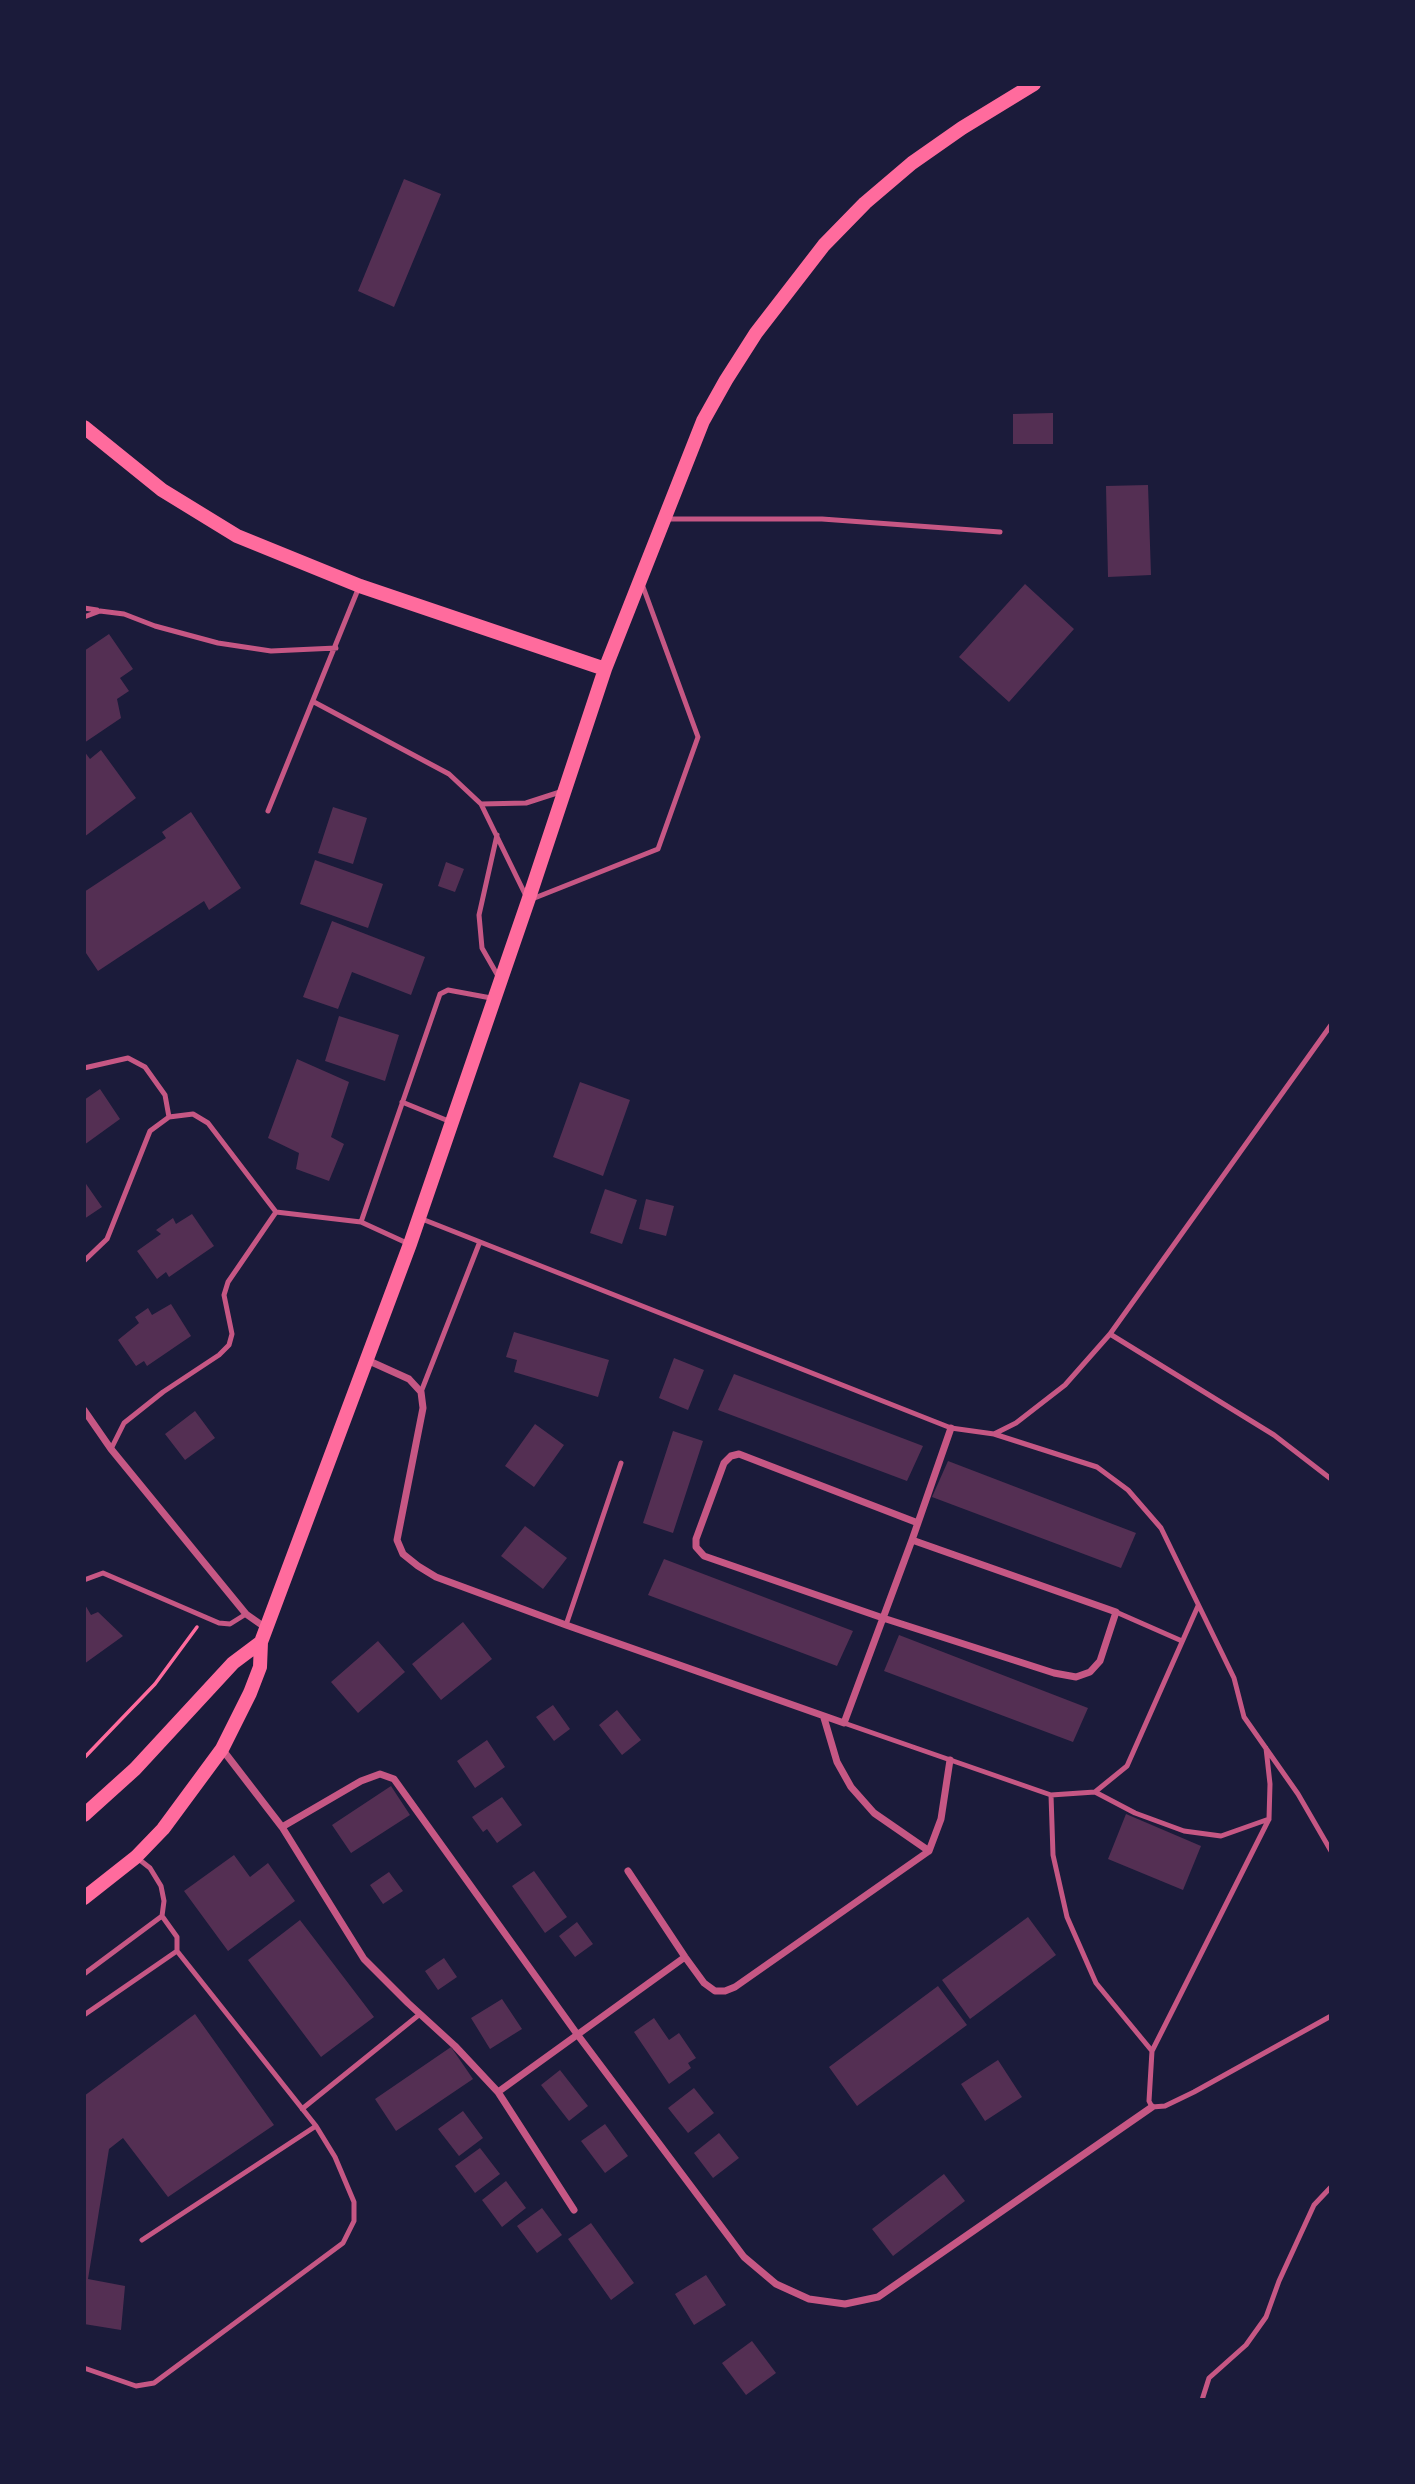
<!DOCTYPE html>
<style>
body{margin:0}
#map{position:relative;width:1415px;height:2484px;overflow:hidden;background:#1b1b3a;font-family:"PT Serif",serif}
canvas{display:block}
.frame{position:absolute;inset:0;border:86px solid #1b1b3a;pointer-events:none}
</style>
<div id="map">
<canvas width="1415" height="2484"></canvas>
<div class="frame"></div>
</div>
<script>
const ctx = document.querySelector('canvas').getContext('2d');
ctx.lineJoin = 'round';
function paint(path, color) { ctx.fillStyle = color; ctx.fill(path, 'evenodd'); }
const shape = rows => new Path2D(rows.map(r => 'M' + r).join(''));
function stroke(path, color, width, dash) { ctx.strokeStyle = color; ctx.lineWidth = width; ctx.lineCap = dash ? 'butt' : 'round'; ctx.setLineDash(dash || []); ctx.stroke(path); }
const building = shape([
 [404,179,441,194,394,307,358,291],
 [1053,413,1053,444,1013,444,1013,414],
 [1148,485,1151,575,1108,577,1106,486],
 [1025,584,1074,629,1009,702,959,657],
 [109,634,133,669,120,678,129,691,117,699,121,718,84,743,84,651],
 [101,750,136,798,84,837,84,751,90,759],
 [333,807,367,818,353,864,318,853],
 [191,812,241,888,209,910,204,901,98,971,84,950,84,892,166,838,162,832],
 [315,860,383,884,368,928,300,904],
 [446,862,464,869,455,892,438,886],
 [332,921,425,957,411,995,352,972,338,1009,303,997],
 [339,1016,399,1035,385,1081,325,1061],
 [297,1059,349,1082,331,1137,344,1144,329,1181,296,1169,299,1153,268,1138],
 [580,1082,630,1100,603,1176,553,1157],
 [100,1089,120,1119,84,1145,84,1100],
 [84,1181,102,1207,84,1219],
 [605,1189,637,1200,622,1244,590,1233],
 [646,1199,674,1206,666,1236,639,1229],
 [192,1214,214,1246,169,1277,166,1272,157,1279,137,1251,161,1234,156,1230,173,1218,176,1224],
 [171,1304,191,1336,147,1366,144,1361,136,1366,118,1340,139,1323,135,1317,148,1308,152,1315],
 [514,1332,609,1360,598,1397,514,1372,517,1360,506,1357],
 [674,1358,704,1370,688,1410,659,1398],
 [734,1374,923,1446,907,1481,718,1410],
 [195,1411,215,1438,185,1460,165,1434],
 [535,1424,564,1445,534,1487,505,1466],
 [673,1431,703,1441,673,1533,643,1523],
 [948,1461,1136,1533,1121,1568,932,1497],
 [525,1526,567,1558,543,1589,501,1556],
 [664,1559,853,1631,837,1666,648,1595],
 [84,1603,91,1615,98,1612,123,1636,84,1664],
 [463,1622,492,1659,441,1700,412,1664],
 [899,1635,1088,1708,1073,1742,884,1671],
 [378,1641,405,1672,358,1713,331,1682],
 [553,1705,570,1729,554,1741,536,1717],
 [617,1710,641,1740,622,1755,599,1725],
 [487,1740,505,1767,475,1788,457,1761],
 [391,1786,410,1815,351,1853,332,1825],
 [502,1797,522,1825,497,1843,487,1829,483,1832,472,1817],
 [1126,1814,1201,1846,1183,1890,1108,1859],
 [234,1855,250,1877,268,1863,295,1901,228,1951,184,1891],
 [534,1871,567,1917,545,1933,512,1886],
 [389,1872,403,1891,383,1904,370,1885],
 [1028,1917,1056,1955,970,2019,942,1980],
 [300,1920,374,2017,321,2057,248,1960],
 [577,1922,593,1944,575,1957,559,1936],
 [444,1958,457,1977,438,1990,425,1971],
 [938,1986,967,2025,857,2106,829,2067],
 [502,1999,522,2029,490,2049,471,2018],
 [195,2014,274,2125,168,2197,123,2138,109,2149,88,2279,125,2286,121,2330,84,2324,84,2096],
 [654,2018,669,2040,679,2033,696,2058,688,2063,691,2068,669,2084,634,2032],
 [451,2047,473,2079,396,2131,375,2099],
 [998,2060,1022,2097,985,2121,961,2084],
 [560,2070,588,2106,569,2121,541,2085],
 [694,2088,714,2113,688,2133,668,2108],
 [463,2111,483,2138,459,2156,438,2129],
 [605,2124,628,2156,605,2173,581,2141],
 [719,2133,739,2158,713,2178,694,2153],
 [480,2148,500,2174,475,2193,455,2166],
 [944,2174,965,2201,893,2256,872,2229],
 [506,2181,526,2208,502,2227,482,2200],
 [542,2208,562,2235,537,2253,517,2226],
 [591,2223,634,2283,611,2300,568,2239],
 [706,2275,726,2305,694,2325,675,2294],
 [752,2341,776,2373,746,2395,722,2363]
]);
const path = shape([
 [84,1758,155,1684,197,1627]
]);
const service = shape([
 [668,519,822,519,1000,532],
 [84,608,97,610],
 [84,617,100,611,124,614,155,626,218,643,271,651,336,648],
 [314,702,449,774,481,804,526,896],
 [481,804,526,803,560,792],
 [268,811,359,587],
 [497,835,479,915,482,948,498,976],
 [532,899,658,849,698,737,642,584],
 [84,1068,128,1058,145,1067,165,1095,169,1117],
 [402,1102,451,1122],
 [422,1219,951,1428,994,1434,1016,1423,1065,1385,1110,1334,1274,1435,1331,1479],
 [361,1222,440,994,448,990,491,998],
 [84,1261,107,1239,150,1131,169,1117,193,1114,208,1123,276,1212],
 [1110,1334,1331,1025],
 [421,1392,479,1244],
 [994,1434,1097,1467,1128,1490,1161,1528,1234,1678,1244,1717,1298,1794,1331,1851],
 [111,1449,124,1423,163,1392,219,1355,229,1345,232,1334,224,1295,228,1282,276,1212,361,1222,409,1244],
 [84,1580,103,1573,219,1623,230,1624,246,1614],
 [1116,1612,1182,1641],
 [566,1625,621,1463],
 [844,1723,1051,1795,1095,1792,1127,1766,1198,1606],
 [1095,1792,1135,1813,1184,1831,1221,1836,1269,1819],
 [1051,1795,1053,1855,1067,1917,1096,1983,1152,2051,1269,1819,1270,1784,1266,1748],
 [84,1974,162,1916],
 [84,2015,177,1951,177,1937,162,1916,164,1901,161,1886,150,1868,136,1857],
 [1152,2051,1149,2101,1152,2107,1165,2106,1194,2092,1331,2016],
 [302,2109,420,2014],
 [142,2240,316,2126],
 [84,2368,136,2386,154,2383,343,2243,354,2221,354,2202,335,2157,316,2126,177,1951],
 [1202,2400,1209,2378,1246,2345,1266,2317,1279,2281,1314,2205,1331,2187]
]);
const minor = shape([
 [367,1360,409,1379,421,1392,423,1408,397,1540,403,1554,418,1566,436,1577,566,1625,844,1723,912,1540,951,1428],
 [84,1410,111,1449,246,1614,266,1628],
 [912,1540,1116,1612,1100,1661,1090,1672,1076,1677,1054,1673,883,1618,704,1556,696,1547,696,1539,724,1463,731,1456,739,1454,918,1523],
 [824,1718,837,1762,851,1787,874,1813,929,1851],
 [222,1749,282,1827,364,1959,408,2003,455,2046,498,2092,574,2210],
 [282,1827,361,1781,380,1774,394,1779,577,2034,744,2257,776,2284,809,2299,845,2304,878,2297,1152,2107],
 [628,1871,685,1957,704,1983,715,1991,725,1991,735,1987,929,1851,941,1819,950,1760],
 [498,2092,685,1957]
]);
const secondary = shape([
 [84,427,162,490,237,536,360,586,605,669],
 [84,1815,135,1769,233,1663,261,1642],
 [84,1898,136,1857,163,1829,222,1749,250,1693,260,1667,261,1642,410,1244,528,901,605,669,703,421,726,380,756,333,824,245,865,203,912,163,962,128,1034,84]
]);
paint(building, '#542f53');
stroke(path, '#ff6b9d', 3.5);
stroke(service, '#c65784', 5);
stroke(minor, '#c65784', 7);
stroke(secondary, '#ff6b9d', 14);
</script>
